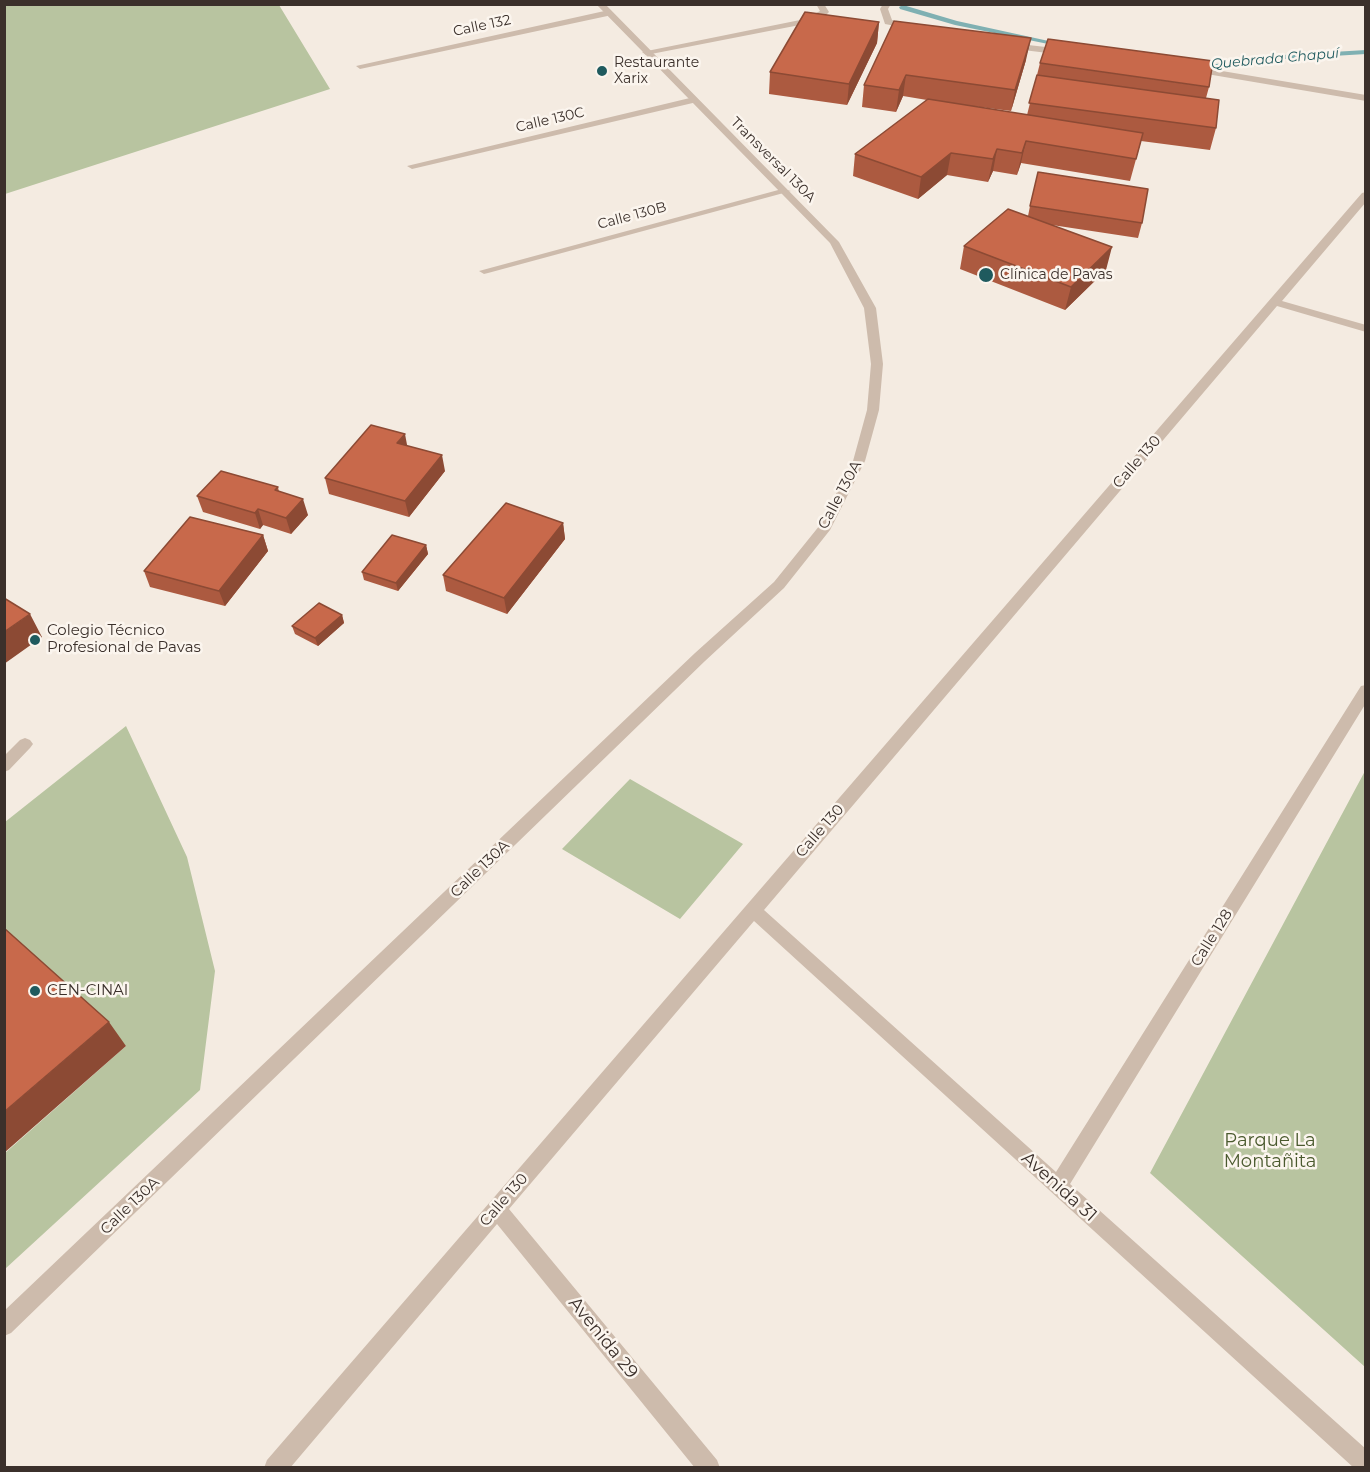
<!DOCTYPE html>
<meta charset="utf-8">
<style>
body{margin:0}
#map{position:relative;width:1370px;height:1472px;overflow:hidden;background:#f4ebe1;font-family:Montserrat,sans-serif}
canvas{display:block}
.frame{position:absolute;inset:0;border:6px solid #3b302b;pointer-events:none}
</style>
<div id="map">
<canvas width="1370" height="1472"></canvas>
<div class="frame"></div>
</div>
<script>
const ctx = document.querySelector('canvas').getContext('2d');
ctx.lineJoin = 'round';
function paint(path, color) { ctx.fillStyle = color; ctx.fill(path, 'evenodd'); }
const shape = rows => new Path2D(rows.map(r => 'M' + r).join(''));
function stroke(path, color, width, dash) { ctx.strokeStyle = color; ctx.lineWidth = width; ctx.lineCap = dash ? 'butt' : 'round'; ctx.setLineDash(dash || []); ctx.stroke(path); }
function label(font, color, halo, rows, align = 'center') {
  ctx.font = font + ' Montserrat,sans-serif'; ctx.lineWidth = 5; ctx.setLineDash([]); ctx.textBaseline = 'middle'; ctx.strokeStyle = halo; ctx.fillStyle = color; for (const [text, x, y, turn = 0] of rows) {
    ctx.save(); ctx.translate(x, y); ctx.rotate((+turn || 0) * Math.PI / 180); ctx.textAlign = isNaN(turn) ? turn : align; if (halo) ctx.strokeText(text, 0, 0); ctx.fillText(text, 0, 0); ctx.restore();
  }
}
const green = shape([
 [4,5,279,5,330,89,5,194],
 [126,726,187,857,215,971,200,1090,5,1269,5,1153,126,1046,5,936,5,822],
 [1365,771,1365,1367,1150,1173],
 [630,779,743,844,680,919,562,849]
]);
const stream = shape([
 [903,5,957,21,1067,45,1063,47,955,25,900,9,899,7,903,5],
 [1366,50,1366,54,1283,59,1216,68,1191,64,1195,62,1216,64,1283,55,1366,50]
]);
const service = shape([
 [816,4,824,4,829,12,822,19,810,23,646,55,642,52,805,19,820,11,816,4],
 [883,4,891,4,888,9,892,20,916,26,916,30,885,24,880,9,883,4],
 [609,10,613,13,612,15,360,69,356,66,609,10],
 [1010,43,1064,49,1068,52,1064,55,1007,48,1006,46,1010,43],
 [1192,66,1366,95,1366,101,1189,71,1188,69,1192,66],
 [694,97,697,98,697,102,412,169,407,166,694,97],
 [782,189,791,191,488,273,484,274,479,271,782,189],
 [25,738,30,740,33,744,30,748,9,770,4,772,4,756,20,740,25,738]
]);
const minor = shape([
 [596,4,605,4,839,242,876,308,883,364,879,410,865,461,830,530,784,588,705,661,11,1333,4,1336,4,1311,695,653,774,582,820,525,853,461,867,410,871,364,864,308,830,243,596,4],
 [1366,192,1366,202,1282,301,1366,325,1366,332,1277,306,764,910,1056,1172,1361,686,1366,685,1366,703,1070,1184,1366,1449,1366,1468,1354,1468,754,921,509,1209,717,1460,720,1468,695,1468,497,1224,290,1468,264,1468,267,1460,490,1202,1362,193,1366,192]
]);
const wall = shape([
 [894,21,1026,60,1011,111,948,103,1027,115,1040,63,1209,87,1206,98,1216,128,1210,150,1141,141,1130,181,1021,163,1017,175,993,171,988,182,947,175,918,199,853,176,855,154,927,100,903,96,896,112,862,107,864,85],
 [879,22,877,43,847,105,769,94,770,72],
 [1030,206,1142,223,1138,238,1052,225,1106,270,1065,310,960,269,964,246,1028,216],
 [445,471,409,517,329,494,325,478],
 [278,487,279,492,308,515,291,534,263,525,260,529,203,512,197,496],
 [563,523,565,539,507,614,446,591,443,575],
 [263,535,268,551,225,606,150,587,144,571],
 [426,545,428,554,398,591,364,580,362,572],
 [342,615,344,623,318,646,295,634,292,626]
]);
const shadedWall = shape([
 [879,22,877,43,847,105,849,84],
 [1031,38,1026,60,1011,111,1015,90],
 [906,75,903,96,896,112,899,90],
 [1026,141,1021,163,1017,175,1022,153],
 [997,149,993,171,988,182,993,159],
 [951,153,947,175,918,199,921,177],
 [1112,247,1106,270,1065,310,1071,287],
 [405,434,408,450,397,443],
 [442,455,445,471,409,517,405,501],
 [303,499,308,515,291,534,286,518],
 [258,509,263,525,260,529,255,513],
 [563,523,565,539,507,614,504,598],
 [263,535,268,551,225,606,219,591],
 [426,545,428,554,398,591,396,583],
 [30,614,42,637,4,664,4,632],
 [342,615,344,623,318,646,315,638],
 [109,1022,126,1046,4,1153,4,1112]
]);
const building = shape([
 [805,12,879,22,849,84,770,72,805,12],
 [894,21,1031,38,1015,90,906,75,899,90,864,85,894,21],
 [1048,39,1213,61,1209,87,1040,63,1048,39],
 [1037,75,1219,100,1216,128,1029,103,1037,75],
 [928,99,1143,133,1136,159,1026,141,1022,153,997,149,993,159,951,153,921,177,855,154,928,99],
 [1038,172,1148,189,1142,223,1030,206,1038,172],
 [1008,209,1112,247,1071,287,964,246,1008,209],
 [371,425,405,434,397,443,442,455,405,501,325,478,371,425],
 [221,471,278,487,275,490,303,499,286,518,258,509,255,513,197,496,221,471],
 [506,503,563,523,504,598,443,575,506,503],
 [190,517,263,535,219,591,144,571,190,517],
 [392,535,426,545,396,583,362,572,392,535],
 [4,598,30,614,4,632,4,598],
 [319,603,342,615,315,638,292,626,319,603],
 [4,928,109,1022,4,1112,4,928]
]);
const markers = [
 [602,71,6,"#1f5a5e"],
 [986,275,8,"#1f5a5e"],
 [35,640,6,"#1f5a5e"],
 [35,991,6,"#1f5a5e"]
];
const farStreetnames = [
 ["Calle 132",482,26,-12],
 ["Calle 130C",550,120,-13],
 ["Transversal 130A",773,160,45],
 ["Calle 130B",632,216,-15]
];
const farWaternames = [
 ["Quebrada Chapuí",1275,59,-5]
];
const farPoinames = [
 ["Restaurante",614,63],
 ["Xarix",614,79],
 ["Clínica de Pavas",1000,275]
];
const streetNames = [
 ["Calle 130",1137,462,-49],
 ["Calle 130A",840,495,-62],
 ["Calle 130",820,831,-49],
 ["Calle 130A",480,869,-44],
 ["Calle 128",1212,938,-58],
 ["Calle 130",504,1200,-49],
 ["Calle 130A",130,1206,-44]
];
const poiNames = [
 ["Colegio Técnico",47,631],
 ["Profesional de Pavas",47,648],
 ["CEN-CINAI",47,991]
];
const nearParknames = [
 ["Parque La",1270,1141],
 ["Montañita",1270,1162]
];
const nearStreetnames = [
 ["Avenida 31",1059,1187,42],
 ["Avenida 29",603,1338,51]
];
paint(green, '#b8c4a0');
paint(stream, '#7fb0b2');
paint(service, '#cdbbac');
paint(minor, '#cdbbac');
paint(wall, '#ac5a40');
paint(shadedWall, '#8c4a34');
paint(building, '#c8694b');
stroke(building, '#8c4a34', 1.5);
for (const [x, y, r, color] of markers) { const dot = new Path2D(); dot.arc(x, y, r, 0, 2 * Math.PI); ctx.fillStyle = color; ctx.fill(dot); stroke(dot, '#fbf5ee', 2); }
label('14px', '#3b302b', '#fbf5ee', farStreetnames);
label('italic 14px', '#1f5a5e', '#fbf5ee', farWaternames);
label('14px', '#3b302b', '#fbf5ee', farPoinames, 'left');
label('15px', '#3b302b', '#fbf5ee', streetNames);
label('15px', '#3b302b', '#fbf5ee', poiNames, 'left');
label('18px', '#4a5a2e', '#fbf5ee', nearParknames);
label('18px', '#3b302b', '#fbf5ee', nearStreetnames);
</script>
